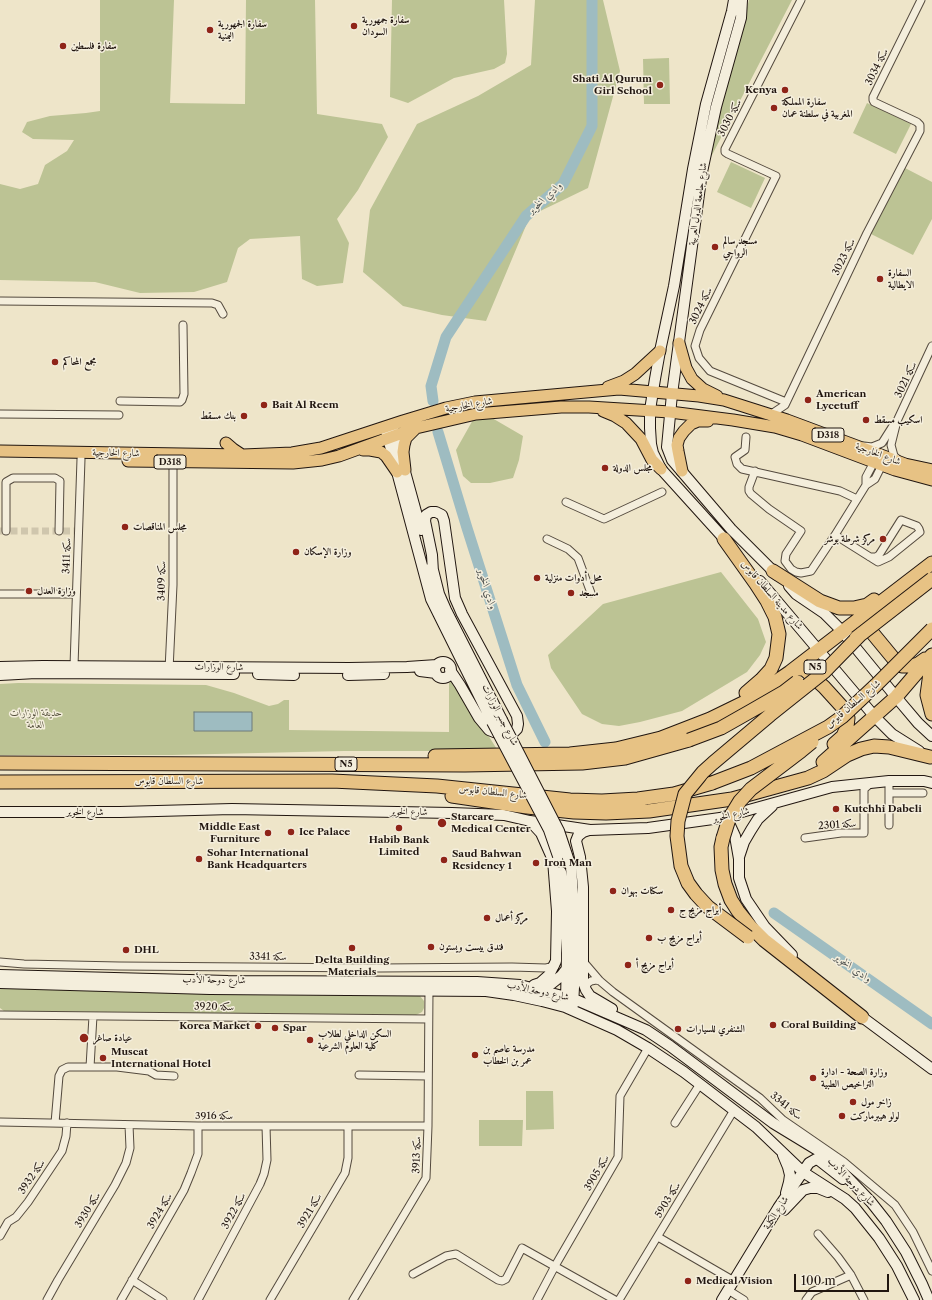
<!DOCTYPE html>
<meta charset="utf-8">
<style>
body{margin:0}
#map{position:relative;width:932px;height:1300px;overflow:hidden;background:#eee5c9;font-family:"Libre Caslon Text",serif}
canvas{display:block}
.scale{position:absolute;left:794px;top:1274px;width:95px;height:18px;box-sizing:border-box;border:2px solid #211610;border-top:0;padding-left:5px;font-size:12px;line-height:14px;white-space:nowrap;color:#211610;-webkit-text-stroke:3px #f4eedc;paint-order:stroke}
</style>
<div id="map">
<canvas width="932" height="1300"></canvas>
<div class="scale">100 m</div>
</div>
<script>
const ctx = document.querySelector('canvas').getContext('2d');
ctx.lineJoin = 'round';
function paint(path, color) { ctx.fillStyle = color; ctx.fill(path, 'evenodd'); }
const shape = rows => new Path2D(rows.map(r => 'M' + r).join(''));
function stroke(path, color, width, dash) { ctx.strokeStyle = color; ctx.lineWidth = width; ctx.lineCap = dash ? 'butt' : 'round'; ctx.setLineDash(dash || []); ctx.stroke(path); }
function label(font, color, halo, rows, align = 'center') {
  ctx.font = font + ' "Libre Caslon Text",Amiri,serif'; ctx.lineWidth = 3; ctx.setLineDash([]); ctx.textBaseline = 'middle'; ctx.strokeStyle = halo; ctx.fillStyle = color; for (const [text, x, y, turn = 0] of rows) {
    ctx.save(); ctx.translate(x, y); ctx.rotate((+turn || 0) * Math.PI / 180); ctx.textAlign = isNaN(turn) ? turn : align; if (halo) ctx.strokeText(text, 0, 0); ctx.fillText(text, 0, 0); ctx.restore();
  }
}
const green = shape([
 [100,0,174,0,170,103,245,104,246,0,315,0,317,114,382,124,388,137,358,190,337,219,349,243,343,283,317,286,302,279,300,236,250,239,238,248,227,282,194,292,140,293,95,282,0,280,0,184,20,189,38,184,45,165,67,151,74,140,33,139,22,132,27,122,50,116,86,113,100,111],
 [392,0,504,0,507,54,505,63,494,69,454,78,408,103,390,97],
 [535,0,603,0,620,71,588,188,530,216,486,321,442,315,403,306,363,272,370,210,417,124,478,96,531,65],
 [749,0,792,0,711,157,719,115],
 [669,58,670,104,644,104,643,59],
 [867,103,911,124,896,154,853,133],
 [731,162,765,178,751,208,717,192],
 [905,168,932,182,932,219,913,255,871,234],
 [474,418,492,418,523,436,519,460,513,478,490,483,471,483,463,476,456,450],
 [721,572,758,619,766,642,760,655,747,672,682,711,640,722,619,726,602,724,582,714,551,668,548,655,603,604],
 [453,679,498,751,344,751,172,755,0,755,0,684,18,683,206,685,234,693,269,706,278,704,284,700,289,700,289,730,449,732,449,683],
 [1,986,244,995,420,996,424,1001,424,1008,422,1012,416,1015,4,1011,0,1008,0,987],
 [526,1091,553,1091,554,1129,526,1130],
 [479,1120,523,1120,522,1146,479,1146]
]);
const water = shape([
 [194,712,252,712,252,731,194,731,194,712]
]);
const river = shape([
 [433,401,431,386,446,337,526,216,563,184,592,126,592,0],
 [438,432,467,528,517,685,545,742],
 [774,913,932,1024]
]);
const streetTunnel = shape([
 [0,531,78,531]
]);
const street = shape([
 [0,301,212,303,218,305,223,314],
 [120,401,180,402,182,400,184,394,183,325],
 [786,402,710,371,699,358,695,346,700,330,776,176,728,154,725,152,725,149,801,0],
 [0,414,119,415],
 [770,415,785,405,867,233,920,131,920,125,917,122,874,102,873,100,873,97,921,0],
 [746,437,745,450,735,457,737,464,742,469,840,491,857,499],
 [864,446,872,447,882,443,894,424],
 [900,461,894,456,891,445,897,421,932,346],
 [755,471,749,487,749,491,751,494,769,509,801,531,786,554,785,561,791,569,796,572,801,573,811,571,835,535,866,485,875,479,882,465],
 [866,485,866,477,874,462],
 [566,502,604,519,662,492],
 [6,531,6,482,13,478,55,478,60,481,59,531],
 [835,535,870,557,878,562,889,557,920,532,919,529,917,526,901,520,879,555,876,557,870,557],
 [547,539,568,549,578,558,591,593],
 [0,594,76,594],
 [72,670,74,666,81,459],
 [169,670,173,585,173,462],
 [889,781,889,825],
 [890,793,923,793],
 [805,838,841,833,864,833,864,789,871,783],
 [582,960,600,981,613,992,760,1098,783,1120,844,1162,888,1199,895,1205,913,1232,932,1271],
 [0,962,24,964,119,966,380,968,512,967,546,968,555,966],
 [586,990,587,984,591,981,596,980,600,981],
 [0,1015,428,1019],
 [90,1067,117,1067,149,1071,156,1075,174,1076],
 [359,1075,428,1076],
 [0,1122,198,1126,428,1126],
 [55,1123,59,1076,62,1070,68,1067,90,1067,93,1016],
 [675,1123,700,1084],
 [818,1234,838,1257,851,1275,864,1300],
 [0,1236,8,1222,16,1217,28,1202,62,1151,66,1136,67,1123],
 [658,1237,734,1281],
 [413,1274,446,1256,456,1254,498,1280,502,1281,506,1279,522,1248,615,1300],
 [132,1280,163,1300],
 [728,1290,744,1300],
 [47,1300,58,1280,115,1185,126,1163,130,1148,129,1125],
 [121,1300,184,1190,191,1173,198,1154,198,1126],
 [198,1300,260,1184,264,1174,267,1160,266,1126],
 [270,1300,345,1173,348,1158,348,1127],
 [353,1300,426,1178,428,1126,429,990],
 [537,1300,555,1266,618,1157,620,1096,648,1048],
 [619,1300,734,1110],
 [806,1300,812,1292,851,1275]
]);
const secondary = shape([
 [742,0,741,18,716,107,702,172,672,394,667,447,672,460,731,529,777,575],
 [385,427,431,599,492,722],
 [393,428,421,530],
 [728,543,661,469,653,453,651,444,650,428,650,410,655,379,660,351,674,286,693,169,706,104,732,11,734,0],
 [432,566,439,594,446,610,502,720],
 [433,572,432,555,425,521,426,515,431,512,436,512,442,515,444,521,455,598,462,614,517,716,518,724,517,729,514,732,506,734,494,732,489,730,479,718,460,685,450,670],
 [760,581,875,717,892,734,919,751],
 [789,586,796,594,824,613,842,631,896,697,918,723,932,736],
 '435 670a8 8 0 1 1 16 0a8 8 0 1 1-16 0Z',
 [0,667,43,666,349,668,407,667,437,665],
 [420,671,436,673],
 [258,674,294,675],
 [0,675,36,673,234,674],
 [348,675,384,674],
 [0,812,120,812,232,809,452,813,504,815,530,821,590,830,648,828,720,818,832,787,889,781,924,781,932,783],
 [724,820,729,823,735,836,739,859,739,878,746,899,765,927,792,955],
 [530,821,541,833,553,860,557,911,556,961,549,975,540,983,534,985],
 [589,830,583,832,578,836,576,841,580,857,583,887,583,982,586,990,590,996,612,1009],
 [739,857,744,842,751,830,758,819,772,806],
 [571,867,573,894,575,970,573,1005],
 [561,872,565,899,567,953,566,1001],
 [0,975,228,981,477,982,520,985,574,999,646,1030,670,1046,773,1123,819,1151,832,1161,871,1202,886,1221,906,1252,922,1284,929,1300],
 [0,983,210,989,486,991,514,995,542,1001,565,1007,617,1030,648,1048,684,1072,756,1127,803,1172,845,1199,855,1208,879,1238,897,1266,914,1300],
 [535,985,551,984,561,976,568,967],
 [857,1012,862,1017,932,1069],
 [783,1155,788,1167,790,1175,789,1182,786,1193],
 [784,1210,803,1190,810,1188,818,1188,828,1192],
 [722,1300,778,1208,809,1163,816,1159,820,1161,843,1179]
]);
const primary = shape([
 [679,343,686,368,692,379,703,389,717,396],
 [608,387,624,381,635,374,660,351],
 [603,411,615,416,626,423,641,439,652,460,661,469],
 [226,443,233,449,242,455],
 [363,450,370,450,381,452,386,456,397,472],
 [0,451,243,455,292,453,321,448,403,421,446,408,475,402,619,389,699,396,724,400,787,420,905,464,932,470],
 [128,461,293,463,322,460,339,456,416,428,476,414,561,407,589,407,670,412,733,420,775,427,802,435,895,470,932,480],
 [405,470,403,452,404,445,406,438,415,429],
 [682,471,678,451,677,445,679,438,684,431,691,424,698,421,708,421]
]);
const highway = shape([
 [724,539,756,584,767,601,775,617,779,634,776,658,771,669,761,680,746,693],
 [773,571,820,601,839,608,854,608,867,605,874,600],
 [864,620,865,624,898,664,902,666,911,666,918,664,925,659],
 [932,668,930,673,927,695,932,714],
 [791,672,797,669,804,669,824,687,844,709,848,718,847,727,843,736,834,744],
 [435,756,570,754,616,749,661,738,710,719,749,700,790,672,932,563],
 [823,762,896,697,932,655],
 [0,763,465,765,582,763,625,758,689,740],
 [0,782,332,781,437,786,570,800,602,801,638,799,674,794,712,783],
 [452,796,527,807,574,812,606,813,649,811,732,799,808,778,823,771,847,755,861,749,874,746,889,747,930,757],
 [723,838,721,847,722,870,725,884,731,900,738,911,750,926,764,940,862,1017]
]);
const secondaryBridge = shape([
 [502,720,559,831,571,867],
 [492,722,549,830,558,856]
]);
const highwayBridge = shape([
 [856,638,932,579],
 [689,740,721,728,751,711,784,692,797,682],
 [712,783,751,768,828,727,842,717,876,685,932,629],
 [723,838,729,819,740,801,751,789,801,751,812,742],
 [748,937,708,907,696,894,688,883,681,866,677,836,678,821,685,794,703,772,713,763,770,715,824,672,862,633]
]);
const markers = [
 [354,26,4,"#8f2418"],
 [210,30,4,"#8f2418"],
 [63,46,4,"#8f2418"],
 [660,85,4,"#8f2418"],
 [785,90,4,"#8f2418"],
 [774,108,4,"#8f2418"],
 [715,247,4,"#8f2418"],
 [880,279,4,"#8f2418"],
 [55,362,4,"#8f2418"],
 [808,400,4,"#8f2418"],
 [264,405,4,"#8f2418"],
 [244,416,4,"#8f2418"],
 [866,420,4,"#8f2418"],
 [605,468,4,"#8f2418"],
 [125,527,4,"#8f2418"],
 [883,539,4,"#8f2418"],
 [296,552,4,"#8f2418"],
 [537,578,4,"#8f2418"],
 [29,591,4,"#8f2418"],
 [571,593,4,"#8f2418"],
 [836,809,4,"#8f2418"],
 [442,823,5,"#8f2418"],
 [399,828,4,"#8f2418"],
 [291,832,4,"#8f2418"],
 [268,833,4,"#8f2418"],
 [199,859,4,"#8f2418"],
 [444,860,4,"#8f2418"],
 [536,863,4,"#8f2418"],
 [613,891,4,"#8f2418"],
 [671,910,4,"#8f2418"],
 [487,918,4,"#8f2418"],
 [649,938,4,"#8f2418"],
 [431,947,4,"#8f2418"],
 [352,948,4,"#8f2418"],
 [126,950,4,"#8f2418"],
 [628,965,4,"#8f2418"],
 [773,1025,4,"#8f2418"],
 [258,1026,4,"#8f2418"],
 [275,1028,4,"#8f2418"],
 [678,1029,4,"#8f2418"],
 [84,1038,5,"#8f2418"],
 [310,1040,4,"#8f2418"],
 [475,1055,4,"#8f2418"],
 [103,1058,4,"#8f2418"],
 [813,1078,4,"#8f2418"],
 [853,1102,4,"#8f2418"],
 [842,1116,4,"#8f2418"],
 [688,1281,4,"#8f2418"]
];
const shields = [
 [828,435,32],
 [170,462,32],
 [815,667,22],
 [346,764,22]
];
const shieldNames = [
 ["D318",828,435],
 ["D318",170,462],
 ["N5",815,667],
 ["N5",346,764]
];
const poiNames = [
 ["سفارة جمهورية",362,20],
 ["السودان",362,32],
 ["سفارة الجمهورية",218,24],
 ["اليمنية",218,36],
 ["سفارة فلسطين",71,46],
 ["Shati Al Qurum",652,79,"right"],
 ["Girl School",652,91,"right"],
 ["Kenya",777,90,"right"],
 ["سفارة المملكة",782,102],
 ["المغربية في سلطنة عمان",782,114],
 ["مسجد سالم",723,241],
 ["الرواحي",723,253],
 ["السفارة",888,273],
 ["الايطالية",888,285],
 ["مجمع المحاكم",63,362],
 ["American",816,394],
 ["Lycetuff",816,406],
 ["Bait Al Reem",272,405],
 ["بنك مسقط",236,416,"right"],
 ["اسكيب مسقط",874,420],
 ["مجلس الدولة",613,468],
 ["مجلس المناقصات",133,527],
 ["مركز شرطة بوشر",875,539,"right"],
 ["وزارة الإسكان",304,552],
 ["محل أدوات منزلية",545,578],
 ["وزارة العدل",37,591],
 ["مسجد",579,593],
 ["Kutchhi Dabeli",844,809],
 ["Starcare",451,817],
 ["Medical Center",451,829],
 ["Middle East",260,827,"right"],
 ["Furniture",260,839,"right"],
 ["Ice Palace",299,832],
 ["Habib Bank",399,840,"center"],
 ["Limited",399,852,"center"],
 ["Sohar International",207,853],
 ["Bank Headquarters",207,865],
 ["Saud Bahwan",452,854],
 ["Residency 1",452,866],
 ["Iron Man",544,863],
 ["سكنات بهوان",621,891],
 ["أبراج مزيج ج",679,910],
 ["مركز أعمال",495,918],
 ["أبراج مزيج ب",657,938],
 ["فندق بيست ويستون",439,947],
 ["DHL",134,950],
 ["Delta Building",352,960,"center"],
 ["Materials",352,972,"center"],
 ["أبراج مزيج أ",636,965],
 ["Coral Building",781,1025],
 ["Korea Market",250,1026,"right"],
 ["Spar",283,1028],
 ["الشنفري للسيارات",686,1029],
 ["السكن الداخلي لطلاب",318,1034],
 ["كلية العلوم الشرعية",318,1046],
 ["عيادة صاغر",93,1038],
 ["مدرسة عاصم بن",483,1049],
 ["عمر بن الخطاب",483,1061],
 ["Muscat",111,1052],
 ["International Hotel",111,1064],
 ["وزارة الصحة - ادارة",821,1072],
 ["التراخيص الطبية",821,1084],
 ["زاخر مول",861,1102],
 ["لولو هيبرماركت",850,1116],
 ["Medical Vision",696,1281]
];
const streetNames = [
 ["سكة 3034",877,67,-64],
 ["سكة 3030",730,118,-63],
 ["شارع جامعة الدول العربية",698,204,-82],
 ["سكة 3023",844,257,-64],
 ["سكة 3024",701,306,-64],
 ["سكة 3021",906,380,-65],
 ["شارع الخارجية",469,405,-10],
 ["شارع الخارجية",116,453,1],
 ["شارع الخارجية",878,454,20],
 ["سكة 3411",67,556,-88],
 ["سكة 3409",162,581,-89],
 ["شارع مدينة السلطان قابوس",772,595,49],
 ["شارع الوزارات",219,667,1],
 ["شارع السلطان قابوس",853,704,-40],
 ["شارع جسر الوزارات",500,715,63],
 ["شارع السلطان قابوس",169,781],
 ["شارع السلطان قابوس",493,792,6],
 ["شارع الخوير",85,812],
 ["شارع الخوير",409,812,1],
 ["شارع الخوير",731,815,-13],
 ["سكة 2301",837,825,-4],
 ["سكة 3341",268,957,1],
 ["شارع دوحة الأدب",214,980,1],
 ["شارع دوحة الأدب",538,991,12],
 ["سكة 3920",214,1007,1],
 ["سكة 3341",786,1106,39],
 ["سكة 3916",214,1116],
 ["سكة 3913",417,1155,-88],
 ["سكة 3905",597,1173,-60],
 ["سكة 3932",32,1177,-56],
 ["شارع دوحة الأدب",851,1182,46],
 ["سكة 5903",668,1200,-59],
 ["سكة 3930",88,1210,-59],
 ["سكة 3924",160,1211,-60],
 ["سكة 3922",234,1211,-62],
 ["سكة 3921",310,1211,-60],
 ["شارع الكلية",776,1213,-57]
];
const parkNames = [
 ["حديقة الوزارات",36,713],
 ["العامة",36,725]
];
const waterNames = [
 ["وادي الخوير",545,198,-42],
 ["وادي الخوير",487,589,73],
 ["وادي الخوير",853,968,35]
];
paint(green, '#bcc394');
paint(water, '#9ebcc1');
stroke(water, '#6c7a7a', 1);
stroke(river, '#9ebcc1', 11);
stroke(streetTunnel, '#cfc6ad', 7, [7, 3.5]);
stroke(street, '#544a3e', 9);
stroke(secondary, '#211610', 12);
stroke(primary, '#211610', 13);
stroke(highway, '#211610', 15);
stroke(street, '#f4eedc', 7);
stroke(secondary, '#f4eedc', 10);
stroke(primary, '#e7c284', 11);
stroke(highway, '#e7c284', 13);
stroke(secondaryBridge, '#211610', 12, []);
stroke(highwayBridge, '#211610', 15, []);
stroke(secondaryBridge, '#f4eedc', 10);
stroke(highwayBridge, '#e7c284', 13);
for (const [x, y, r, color] of markers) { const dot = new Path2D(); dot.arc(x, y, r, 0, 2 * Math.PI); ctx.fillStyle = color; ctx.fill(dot); stroke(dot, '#f4eedc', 1.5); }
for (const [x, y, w] of shields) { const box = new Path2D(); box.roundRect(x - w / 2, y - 7, w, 14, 3); ctx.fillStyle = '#f4eedc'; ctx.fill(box); stroke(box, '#211610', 1); }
label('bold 9px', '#211610', null, shieldNames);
label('bold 10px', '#211610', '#f4eedc', poiNames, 'left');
label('10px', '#211610', '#f4eedc', streetNames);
label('italic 10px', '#57533e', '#f4eedc', parkNames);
label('italic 11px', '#4d504e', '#f4eedc', waterNames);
</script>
